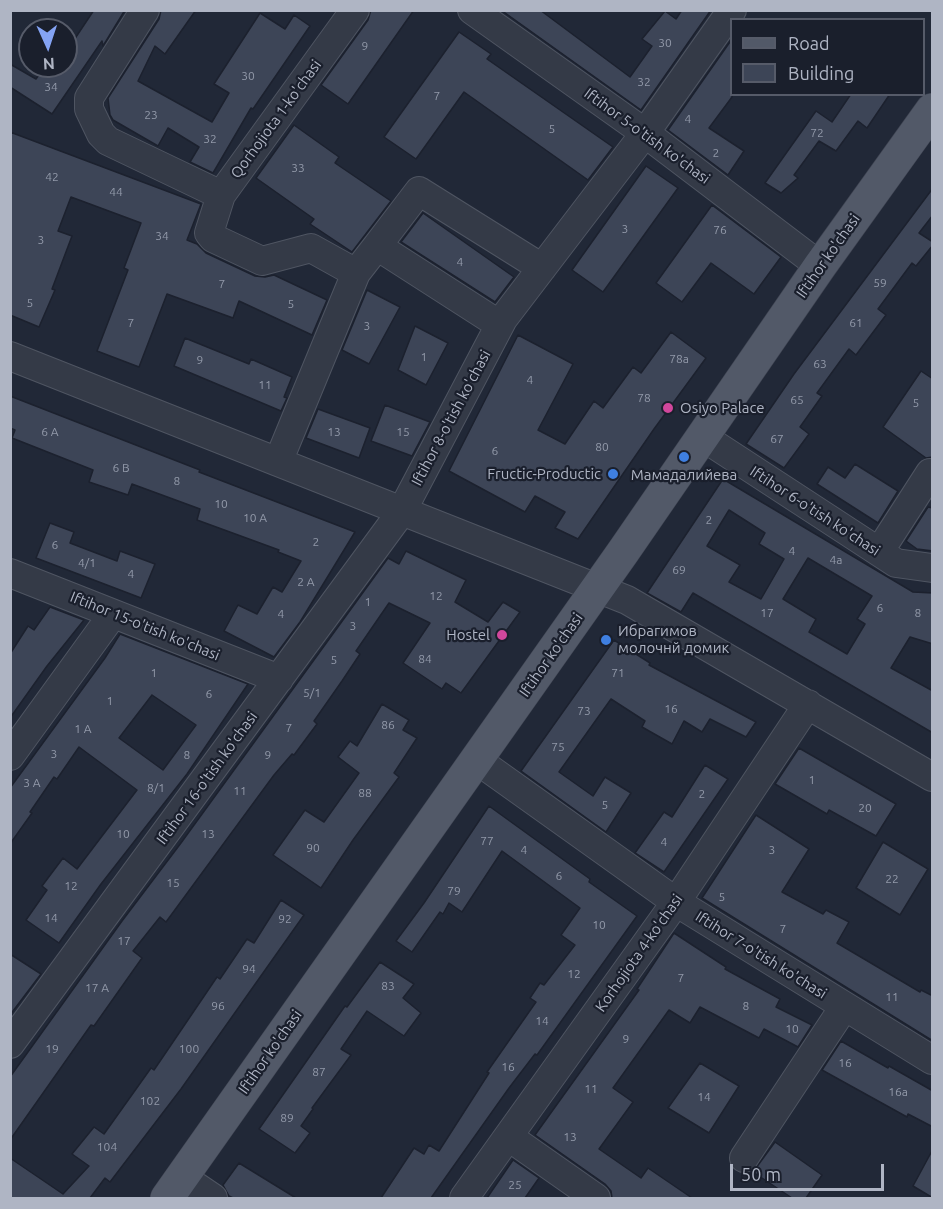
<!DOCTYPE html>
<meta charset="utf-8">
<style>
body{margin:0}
#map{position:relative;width:943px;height:1209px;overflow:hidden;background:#212837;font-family:Ubuntu,sans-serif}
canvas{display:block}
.frame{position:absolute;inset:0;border:12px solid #afb5c4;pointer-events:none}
.legend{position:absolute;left:730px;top:18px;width:195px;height:78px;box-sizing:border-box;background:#1a1f2c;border:2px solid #565b69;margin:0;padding:8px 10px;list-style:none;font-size:18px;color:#afb5c4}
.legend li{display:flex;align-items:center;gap:12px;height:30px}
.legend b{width:30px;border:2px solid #565b69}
.north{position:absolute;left:18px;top:18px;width:60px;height:60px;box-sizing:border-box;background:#1a1f2c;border:2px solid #565b69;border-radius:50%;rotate:177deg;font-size:16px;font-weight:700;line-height:24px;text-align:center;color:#afb5c4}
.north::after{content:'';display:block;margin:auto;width:21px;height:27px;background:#84a3f4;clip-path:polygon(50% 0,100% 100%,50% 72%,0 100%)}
.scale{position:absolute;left:730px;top:1164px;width:154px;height:27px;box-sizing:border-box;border:3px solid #afb5c4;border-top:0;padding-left:8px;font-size:18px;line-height:21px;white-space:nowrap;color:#afb5c4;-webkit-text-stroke:4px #1a1f2c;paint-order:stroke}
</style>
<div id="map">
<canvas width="943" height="1209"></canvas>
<div class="frame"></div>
<ul class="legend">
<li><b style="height:8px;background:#525968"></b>Road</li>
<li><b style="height:16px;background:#3d4557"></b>Building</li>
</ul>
<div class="north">N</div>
<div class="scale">50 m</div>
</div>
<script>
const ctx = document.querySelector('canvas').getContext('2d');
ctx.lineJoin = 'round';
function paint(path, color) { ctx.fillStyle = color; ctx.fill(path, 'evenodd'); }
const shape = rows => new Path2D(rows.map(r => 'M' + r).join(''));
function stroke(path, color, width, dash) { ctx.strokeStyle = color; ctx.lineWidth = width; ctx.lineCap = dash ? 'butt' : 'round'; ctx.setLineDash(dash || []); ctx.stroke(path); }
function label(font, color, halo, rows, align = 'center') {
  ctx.font = font + ' Ubuntu,sans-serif'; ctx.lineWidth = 4.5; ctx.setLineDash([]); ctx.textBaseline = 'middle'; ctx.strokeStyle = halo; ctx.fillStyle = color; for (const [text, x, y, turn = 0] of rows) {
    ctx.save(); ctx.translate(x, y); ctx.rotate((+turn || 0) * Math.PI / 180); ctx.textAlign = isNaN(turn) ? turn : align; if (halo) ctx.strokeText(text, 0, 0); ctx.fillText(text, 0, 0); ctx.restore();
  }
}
const building = shape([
 [94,10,125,10,103,46,102,41,52,114,10,87,10,64,36,79,45,66,66,66,66,35,74,40,94,10],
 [161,10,196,10,165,54,155,46,138,81,212,122,229,93,214,84,260,13,285,29,294,15,310,26,253,109,251,108,213,173,190,162,199,147,168,128,158,146,113,120,110,115,108,98,159,19,161,10],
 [371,10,414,10,348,104,321,85,368,20,371,10],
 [501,10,540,10,630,77,652,46,642,39,665,11,676,19,682,10,711,10,641,110,501,10],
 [459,32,491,54,487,59,613,147,588,180,464,92,416,159,384,137,459,32],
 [732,39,732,97,709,128,744,151,728,175,668,130,732,39],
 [851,94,890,94,867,128,858,121,836,151,819,141,794,175,798,178,781,193,765,183,816,111,832,122,851,94],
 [294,125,339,157,335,163,391,201,352,252,310,224,314,219,256,178,294,125],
 [10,132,201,204,187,240,197,244,206,253,255,276,265,277,274,275,327,300,312,335,239,301,233,318,167,294,139,367,97,351,128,270,124,268,141,223,71,197,58,231,72,236,52,289,55,290,39,327,10,315,10,132],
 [646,166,678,188,603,292,572,270,646,166],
 [933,188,933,215,919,233,933,242,933,245,916,266,912,263,878,309,886,315,856,355,849,349,817,393,822,396,800,427,809,434,784,468,746,444,794,374,933,188],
 [712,205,781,257,754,294,711,263,682,302,656,283,712,205],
 [423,213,514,277,495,302,401,242,423,213],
 [367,290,400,307,369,364,342,350,367,290],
 [415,326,448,343,426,385,398,370,415,326],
 [671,332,706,358,654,429,578,539,555,528,565,512,535,496,525,512,449,471,518,335,573,364,538,430,565,444,594,401,603,408,633,367,641,373,671,332],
 [185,338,249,364,251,359,292,377,284,397,287,398,281,411,174,366,185,338],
 [921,371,933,379,933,457,926,458,883,427,921,371],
 [10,396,200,470,199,472,355,532,300,622,274,657,224,631,238,605,257,614,273,587,282,592,301,561,278,552,279,550,197,520,200,509,132,484,128,495,89,482,93,470,12,438,15,430,10,428,10,396],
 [385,405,430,422,412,456,371,441,385,405],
 [318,409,370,428,359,458,306,438,318,409],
 [855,464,898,491,878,523,817,484,828,467,845,478,855,464],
 [723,479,913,592,933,593,933,644,910,637,891,668,933,691,933,733,693,593,681,612,647,593,723,479],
 [729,510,765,533,759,544,784,559,761,599,729,582,740,565,707,546,729,510],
 [808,558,872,596,857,619,865,624,847,654,809,632,816,619,783,599,808,558],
 [928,507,933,508,933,551,917,549,906,541,928,507],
 [50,523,74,532,70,543,117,561,120,551,155,564,141,598,36,558,50,523],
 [406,551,466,580,455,602,488,622,503,602,520,612,461,693,446,683,442,689,403,663,430,623,389,603,356,651,360,654,342,681,314,721,317,724,294,755,292,754,274,775,166,922,160,917,133,951,142,958,94,1026,91,1025,10,1140,10,1077,122,921,181,843,388,558,399,564,406,551],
 [50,607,84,620,47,666,10,718,10,654,28,626,34,630,50,607],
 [120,634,248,684,187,774,101,884,59,943,26,920,47,890,42,886,63,858,77,869,137,790,79,747,57,779,54,777,30,812,32,813,10,844,10,788,105,658,120,634],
 [152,695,196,725,163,770,119,738,152,695],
 [614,640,650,663,649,665,756,722,746,737,710,719,702,732,684,721,672,744,642,727,645,721,611,699,559,772,593,796,605,777,631,793,606,832,521,771,614,640],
 [382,704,409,720,403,730,417,738,394,773,399,777,353,840,321,888,273,855,305,810,324,822,359,773,338,757,350,741,357,746,382,704],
 [799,748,896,804,876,836,829,810,827,814,775,784,799,748],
 [705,765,728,779,664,872,635,853,664,812,672,817,705,765],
 [489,806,590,879,589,882,637,916,537,1055,535,1054,509,1088,431,1198,381,1198,414,1148,424,1154,429,1145,439,1151,489,1073,487,1072,536,1002,530,998,540,983,544,985,575,945,561,935,580,908,502,851,462,912,449,903,443,914,440,912,412,952,396,941,424,903,489,806],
 [756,815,809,849,782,892,823,914,826,910,849,922,837,943,920,992,921,990,933,996,933,1041,702,898,756,815],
 [883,842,928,869,900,915,856,888,883,842],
 [281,900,304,915,181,1089,110,1182,105,1178,90,1198,10,1198,10,1158,63,1194,89,1166,72,1154,94,1127,104,1134,151,1068,154,1070,217,977,220,979,247,939,254,943,281,900],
 [674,933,726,967,725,969,780,999,776,1007,812,1025,798,1047,764,1029,759,1038,700,1007,690,1023,669,1010,613,1088,633,1102,599,1149,641,1178,648,1168,692,1198,612,1198,611,1191,605,1184,535,1135,639,990,637,989,674,933],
 [10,954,41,974,10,1015,10,954],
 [380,962,414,984,403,998,421,1013,404,1036,367,1011,341,1049,351,1055,312,1108,313,1109,301,1126,310,1133,295,1153,259,1129,345,1006,347,1007,380,962],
 [841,1041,888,1068,889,1066,933,1091,933,1127,908,1114,907,1117,822,1070,841,1041],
 [700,1063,739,1086,709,1133,668,1108,700,1063],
 [775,1142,822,1175,806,1198,792,1198,753,1172,775,1142],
 [933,1149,933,1198,913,1186,933,1149],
 [513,1160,539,1178,525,1198,487,1198,513,1160],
 [239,1163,296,1198,233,1198,229,1196,223,1185,239,1163]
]);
const minor = shape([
 [145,10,89,98,89,109,101,134,108,141,221,195],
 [355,10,221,195,209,233,213,238,262,261,311,248,356,273,377,246],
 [472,10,645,133,820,266],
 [500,325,377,246,419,191,542,268],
 [10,356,627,600,932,777],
 [703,437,896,563,932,568],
 [278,462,356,273],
 [879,552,930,473],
 [10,573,279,679],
 [10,756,113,614],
 [477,760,676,902,932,1060],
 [10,1044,402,511,503,319,645,133,732,10],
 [509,1137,596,1198],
 [744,1158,844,1007],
 [182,1177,213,1198],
 [464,1198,676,902,808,704]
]);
const major = shape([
 [167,1198,623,552,820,266,932,110]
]);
const markers = [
 [668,408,6,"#d1479c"],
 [684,457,6,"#3f7fe0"],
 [613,474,6,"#3f7fe0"],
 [502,635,6,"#d1479c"],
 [606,640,6,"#3f7fe0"]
];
const numberNames = [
 ["30",665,43],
 ["9",365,46],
 ["30",248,76],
 ["32",644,82],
 ["34",51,87],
 ["7",437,96],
 ["23",151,115],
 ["4",688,119],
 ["5",552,129],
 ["72",817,133],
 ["32",210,139],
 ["2",716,153],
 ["33",298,168],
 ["42",52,177],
 ["44",116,192],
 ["3",625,229],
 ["76",720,230],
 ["34",162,236],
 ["3",41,240],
 ["4",460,262],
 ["59",880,283],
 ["7",222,284],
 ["5",30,303],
 ["5",291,304],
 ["7",131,323],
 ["61",856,323],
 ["3",367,326],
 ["1",424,357],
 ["78a",679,359],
 ["9",200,360],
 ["63",820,364],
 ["4",530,380],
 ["11",265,385],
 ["78",644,398],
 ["65",797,400],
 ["5",916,403],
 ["6 А",50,432],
 ["13",334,432],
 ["15",403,432],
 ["67",777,439],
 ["80",602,447],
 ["6",495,451],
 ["6 В",121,468],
 ["8",177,481],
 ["10",221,504],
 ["10 А",255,518],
 ["2",709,520],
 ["2",316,542],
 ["6",55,545],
 ["4",792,551],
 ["4а",836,560],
 ["4/1",87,563],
 ["69",679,570],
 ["4",131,574],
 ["2 A",306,582],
 ["12",436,596],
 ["1",368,602],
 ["6",880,608],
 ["17",767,613],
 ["8",918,613],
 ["4",281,614],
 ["3",353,626],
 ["84",425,659],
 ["5",334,660],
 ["1",154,673],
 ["71",618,673],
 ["5/1",312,693],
 ["6",209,694],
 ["1",110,701],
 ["16",671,709],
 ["73",584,711],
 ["86",388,725],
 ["7",289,728],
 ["1 А",83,729],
 ["75",558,747],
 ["3",54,754],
 ["8",187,755],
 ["9",268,755],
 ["1",812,780],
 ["3 А",32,783],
 ["8/1",156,788],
 ["11",240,791],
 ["88",365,793],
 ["2",702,794],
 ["5",605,805],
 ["20",865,808],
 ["10",123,834],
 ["13",208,834],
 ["77",487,841],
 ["4",664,842],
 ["90",313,848],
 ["4",524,850],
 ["3",772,850],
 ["6",559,876],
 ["22",892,879],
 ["15",173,883],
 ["12",71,886],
 ["79",454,891],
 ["5",722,897],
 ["14",51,918],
 ["92",285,919],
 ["10",599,925],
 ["7",783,929],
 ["17",124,941],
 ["94",249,969],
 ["12",574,974],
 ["7",681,978],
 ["83",388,986],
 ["17 A",97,988],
 ["11",892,997],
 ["96",218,1006],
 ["8",746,1006],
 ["14",542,1021],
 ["10",792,1029],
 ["9",626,1039],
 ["19",52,1049],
 ["100",189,1049],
 ["16",845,1063],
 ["16",508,1067],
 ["87",319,1072],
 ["11",591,1089],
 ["16a",898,1092],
 ["14",704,1097],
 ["102",150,1101],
 ["89",287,1118],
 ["13",570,1137],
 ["104",107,1147],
 ["25",515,1185]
];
const streetNames = [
 ["Qorhojiota 1-ko'chasi",276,119,-54],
 ["Iftihor 5-o'tish ko'chasi",647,136,36],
 ["Iftihor ko'chasi",828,256,-55],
 ["Iftihor 8-o'tish ko'chasi",451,418,-62],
 ["Iftihor 6-o'tish ko'chasi",815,511,33],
 ["Iftihor 15-o'tish ko'chasi",145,626,22],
 ["Iftihor ko'chasi",551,655,-55],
 ["Iftihor 16-o'tish ko'chasi",207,778,-54],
 ["Korhojiota 4-ko'chasi",639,953,-55],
 ["Iftihor 7-o'tish ko'chasi",761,955,32],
 ["Iftihor ko'chasi",270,1052,-55]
];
const poiNames = [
 ["Osiyo Palace",680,408],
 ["Fructic-Productic",601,474,"right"],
 ["Мамадалийева",684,475,"center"],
 ["Ибрагимов",618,631],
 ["молочнй домик",618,648],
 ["Hostel",490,635,"right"]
];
paint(building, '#3d4557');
stroke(building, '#1c212e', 1.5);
stroke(minor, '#4f5562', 30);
stroke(major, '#3e4351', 34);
stroke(minor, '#343a47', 28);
stroke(major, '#525968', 33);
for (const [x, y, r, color] of markers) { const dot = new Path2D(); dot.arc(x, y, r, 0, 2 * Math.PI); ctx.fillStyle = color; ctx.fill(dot); stroke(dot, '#1a1f2c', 2); }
label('12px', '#9299a9', null, numberNames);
label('15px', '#afb5c4', '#1a1f2c', streetNames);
label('15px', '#afb5c4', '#1a1f2c', poiNames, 'left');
</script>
